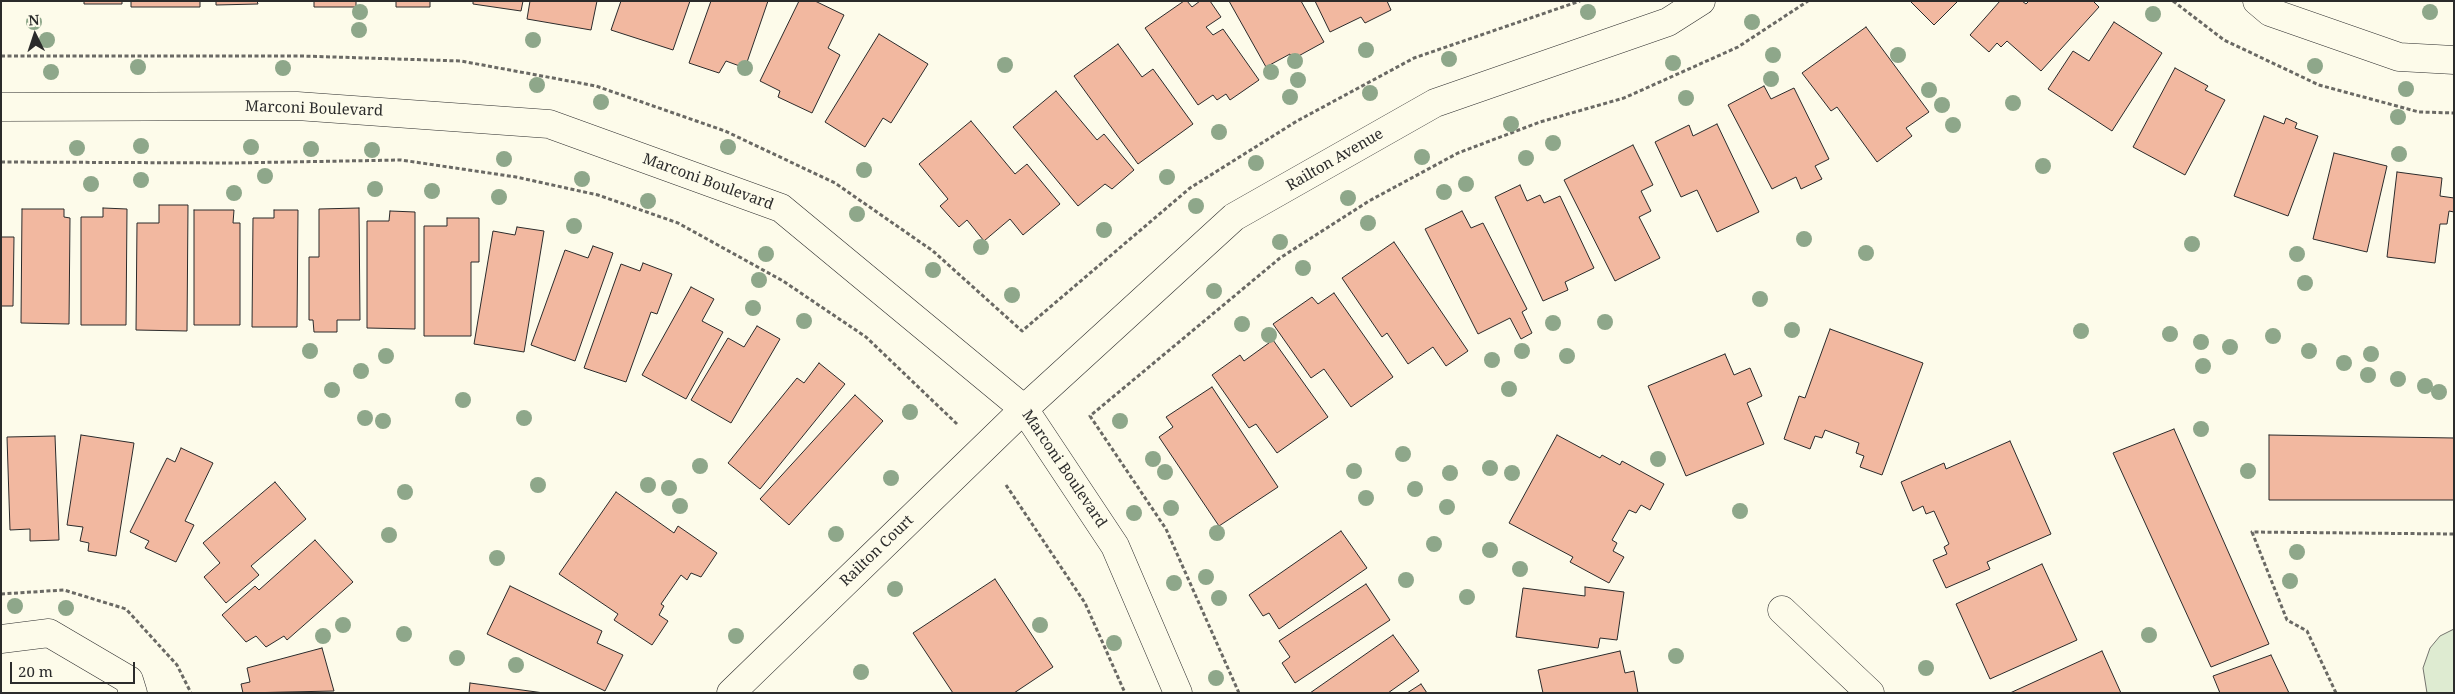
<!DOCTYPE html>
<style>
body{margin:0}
#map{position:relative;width:2455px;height:694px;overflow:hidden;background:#fdfbea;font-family:"Noto Serif",serif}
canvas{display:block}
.frame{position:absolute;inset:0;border:2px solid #2b2b2b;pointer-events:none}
.north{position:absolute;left:10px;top:10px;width:50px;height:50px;-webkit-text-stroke:4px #fdfbea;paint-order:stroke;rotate:356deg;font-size:14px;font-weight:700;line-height:20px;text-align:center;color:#2b2b2b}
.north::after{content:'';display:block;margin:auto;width:18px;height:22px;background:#2b2b2b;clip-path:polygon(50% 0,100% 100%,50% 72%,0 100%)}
.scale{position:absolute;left:10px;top:662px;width:125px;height:22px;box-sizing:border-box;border:2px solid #2b2b2b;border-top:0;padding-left:6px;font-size:15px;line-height:18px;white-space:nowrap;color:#2b2b2b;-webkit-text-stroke:4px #fdfbea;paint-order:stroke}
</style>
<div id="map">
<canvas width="2455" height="694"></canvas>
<div class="frame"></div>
<div class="north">N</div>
<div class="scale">20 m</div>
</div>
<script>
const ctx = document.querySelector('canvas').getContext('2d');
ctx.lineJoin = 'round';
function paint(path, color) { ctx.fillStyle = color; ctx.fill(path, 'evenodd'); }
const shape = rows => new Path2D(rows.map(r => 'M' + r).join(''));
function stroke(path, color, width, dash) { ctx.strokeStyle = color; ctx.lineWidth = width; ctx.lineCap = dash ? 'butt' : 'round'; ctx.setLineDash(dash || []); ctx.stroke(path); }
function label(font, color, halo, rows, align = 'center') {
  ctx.font = font + ' "Noto Serif",serif'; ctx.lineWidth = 4; ctx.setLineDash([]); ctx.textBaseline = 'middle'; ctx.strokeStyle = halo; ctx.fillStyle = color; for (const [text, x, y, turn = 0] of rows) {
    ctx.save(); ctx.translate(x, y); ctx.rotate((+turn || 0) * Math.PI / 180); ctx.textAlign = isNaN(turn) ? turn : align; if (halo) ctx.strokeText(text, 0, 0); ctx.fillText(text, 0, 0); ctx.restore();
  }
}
const green = shape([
 [2454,629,2454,693,2427,693,2423,668,2430,648,2440,636,2454,629]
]);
const building = shape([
 [84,1,122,1,122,4,84,4,84,1],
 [131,1,200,1,200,7,131,7,131,1],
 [216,1,257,1,258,4,216,5,216,1],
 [314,1,356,1,356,7,314,7,314,1],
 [396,1,430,1,430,7,396,7,396,1],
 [473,1,523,1,521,11,473,4,473,1],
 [530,1,597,1,591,30,527,19,530,1],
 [621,1,690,1,673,50,611,30,621,1],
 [711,1,768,1,745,68,726,61,719,73,689,63,711,1],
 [799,1,815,1,844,15,828,48,840,55,812,113,778,97,780,91,760,81,799,1],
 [1184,1,1187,1,1192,7,1200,1,1210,1,1221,17,1206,27,1213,35,1223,29,1259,80,1230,100,1226,94,1217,100,1213,95,1198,105,1145,28,1184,1],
 [1229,1,1301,1,1324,42,1293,59,1290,54,1266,67,1229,1],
 [1315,1,1387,1,1391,10,1365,23,1361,17,1330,32,1315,1],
 [1910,1,1958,1,1934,25,1910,1],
 [2000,1,2022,1,2026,4,2029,1,2093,1,2099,7,2041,71,2007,41,2001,47,1997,43,1989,52,1970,35,2000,1],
 [2114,22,2162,53,2112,131,2048,89,2073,51,2089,61,2114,22],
 [1866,27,1929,112,1906,128,1912,136,1877,162,1837,107,1831,111,1802,73,1866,27],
 [879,34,928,64,891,123,883,118,865,147,825,122,879,34],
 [1118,44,1142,77,1153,69,1193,124,1138,164,1074,76,1118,44],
 [2175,68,2208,86,2205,90,2225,100,2185,175,2133,147,2175,68],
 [1764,86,1771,99,1794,88,1829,159,1815,166,1822,179,1801,189,1796,177,1772,189,1728,105,1764,86],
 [1056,91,1097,140,1104,134,1134,170,1112,189,1105,184,1078,206,1013,127,1056,91],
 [2264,116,2284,124,2286,118,2297,123,2295,128,2318,136,2288,216,2234,196,2264,116],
 [971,121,1015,174,1027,164,1060,204,1023,235,1010,219,984,241,967,220,959,227,940,206,948,199,919,164,971,121],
 [1717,124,1759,212,1717,232,1697,190,1681,197,1655,142,1689,125,1693,136,1717,124],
 [1633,145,1653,185,1641,191,1651,211,1639,217,1660,258,1615,281,1564,180,1633,145],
 [2334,153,2387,166,2367,252,2313,239,2334,153],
 [2397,172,2442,178,2440,196,2454,198,2454,212,2449,211,2447,224,2440,224,2435,263,2387,257,2397,172],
 [1520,185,1527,201,1540,195,1544,203,1560,196,1594,268,1565,282,1568,290,1543,301,1495,197,1520,185],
 [159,205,188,205,187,331,136,330,137,223,159,223,159,205],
 [103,208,127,209,126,325,81,325,81,217,103,217,103,208],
 [359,208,360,320,337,320,337,332,314,332,313,320,309,320,309,257,319,257,319,209,359,208],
 [22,209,64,209,64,217,70,218,69,324,21,323,22,209],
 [194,210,234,210,233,223,240,223,240,325,194,325,194,210],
 [274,210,298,210,297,327,252,327,253,218,274,218,274,210],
 [390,211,415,212,415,329,367,328,367,221,389,221,390,211],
 [1462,211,1471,228,1483,223,1527,309,1522,312,1532,333,1521,339,1510,318,1478,334,1425,229,1462,211],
 [447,218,479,218,479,262,471,262,471,336,424,336,424,226,447,226,447,218],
 [517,227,544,231,524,352,474,344,493,231,515,235,517,227],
 [1,237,14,237,13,306,1,306,1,237],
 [1394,242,1468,351,1446,366,1433,347,1408,364,1387,333,1382,337,1342,278,1394,242],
 [593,246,613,253,575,361,531,345,565,250,588,258,593,246],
 [643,263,672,274,657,314,651,312,626,382,584,368,621,264,640,271,643,263],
 [691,287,714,299,702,321,723,332,686,399,642,375,691,287],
 [1334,293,1393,377,1351,407,1324,369,1311,378,1273,324,1312,297,1318,304,1334,293],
 [757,326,780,339,731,423,691,400,728,338,744,347,757,326],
 [1830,329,1923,363,1882,475,1860,467,1864,456,1856,453,1859,443,1825,430,1822,438,1815,436,1810,449,1784,439,1799,396,1805,398,1830,329],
 [1273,340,1328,417,1277,453,1256,424,1249,428,1212,375,1240,355,1244,361,1273,340],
 [1725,354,1734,375,1750,368,1762,396,1747,403,1764,444,1686,476,1648,386,1725,354],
 [819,363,845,384,760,489,728,463,797,378,804,383,819,363],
 [1212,387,1278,487,1219,526,1159,437,1173,427,1166,417,1212,387],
 [855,395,883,421,789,525,760,499,855,395],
 [2174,429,2269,644,2211,667,2113,453,2174,429],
 [81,435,134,443,116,556,88,551,89,543,80,541,83,527,67,525,81,435],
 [1557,435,1600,458,1602,455,1620,465,1622,461,1664,484,1650,510,1641,505,1636,513,1629,510,1612,540,1617,543,1613,551,1624,557,1609,583,1570,562,1573,557,1509,523,1557,435],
 [2269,435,2454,438,2454,500,2269,500,2269,435],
 [55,436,59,540,30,541,30,529,10,530,7,437,55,436],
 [2010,441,2051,534,1987,562,1990,569,1946,588,1933,560,1947,554,1944,547,1949,544,1934,511,1926,514,1923,506,1913,511,1901,482,1944,463,1946,469,2010,441],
 [181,448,213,463,185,521,194,525,176,562,145,548,149,541,130,532,167,458,175,462,181,448],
 [275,482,306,519,251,566,259,575,226,603,204,577,220,563,203,543,275,482],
 [616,492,674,533,678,526,717,553,701,577,691,573,687,580,681,575,661,604,664,606,659,615,668,621,652,645,614,620,618,614,559,574,616,492],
 [1341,531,1367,568,1279,629,1269,613,1263,616,1249,595,1341,531],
 [315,540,353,582,287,640,284,636,266,647,256,636,246,642,222,615,255,586,259,590,315,540],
 [2042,564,2077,640,1990,679,1956,604,2042,564],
 [995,579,1053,667,1014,693,953,693,913,633,995,579],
 [1366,584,1390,620,1295,683,1282,663,1290,657,1279,641,1366,584],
 [510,586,602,631,597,643,623,655,605,691,487,634,510,586],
 [1585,587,1624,592,1617,640,1600,638,1598,648,1516,637,1523,588,1585,596,1585,587],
 [1393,635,1419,671,1388,693,1310,693,1393,635],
 [322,648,334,691,243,693,241,684,250,682,247,668,322,648],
 [1620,651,1625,673,1634,671,1638,693,1543,693,1538,670,1620,651],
 [2102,651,2121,693,2010,693,2102,651],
 [2271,655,2289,693,2220,693,2213,676,2271,655],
 [470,683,544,693,469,693,470,683],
 [1421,684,1427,693,1407,693,1421,684]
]);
const path = shape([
 [2173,1,2224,40,2319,85,2419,112,2454,113],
 [1,56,302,56,461,61,596,86,725,131,835,183,933,251,1022,331,1190,188,1297,121,1414,58,1580,1],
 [1,162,232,163,401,160,516,177,598,195,678,223,783,281,866,337,957,424],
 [1006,485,1085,603,1125,693],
 [1,594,64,590,126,609,177,665,191,693],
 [1239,693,1166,529,1090,416,1280,258,1369,201,1458,153,1540,122,1624,98,1738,47,1808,1],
 [2336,693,2307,631,2287,620,2252,532,2454,534]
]);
const street = shape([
 [2257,1,2270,12,2399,57,2454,60],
 [1782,610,1870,693],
 [1,639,49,633,129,680,133,693],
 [731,693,1024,409]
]);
const secondary = shape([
 [1,107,297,106,549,124,781,208,1024,409,1115,546,1178,693],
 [1024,409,1234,217,1435,103,1668,22,1701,1]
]);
const trees = [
 [360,12],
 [1588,12],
 [2430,12],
 [2153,14],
 [34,22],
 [1752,22],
 [359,30],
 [47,40],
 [533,40],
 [1366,50],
 [1773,55],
 [1898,55],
 [1449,59],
 [1295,61],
 [1673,63],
 [1005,65],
 [2315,66],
 [138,67],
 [283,68],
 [745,68],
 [51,72],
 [1271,72],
 [1771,79],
 [1298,80],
 [537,85],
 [2406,89],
 [1929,90],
 [1370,93],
 [1290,97],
 [1686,98],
 [601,102],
 [2013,103],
 [1942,105],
 [2398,117],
 [1511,124],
 [1953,125],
 [1219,132],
 [1553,143],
 [141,146],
 [251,147],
 [728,147],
 [77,148],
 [311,149],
 [372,150],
 [2399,154],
 [1422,157],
 [1526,158],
 [504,159],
 [1256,163],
 [2043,166],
 [864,170],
 [265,176],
 [1167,177],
 [582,179],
 [141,180],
 [91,184],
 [1466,184],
 [375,189],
 [432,191],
 [1444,192],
 [234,193],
 [499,197],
 [1348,198],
 [648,201],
 [1196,206],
 [857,214],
 [1368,223],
 [574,226],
 [1104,230],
 [1804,239],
 [1280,242],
 [2192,244],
 [981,247],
 [1866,253],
 [766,254],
 [2297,254],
 [1303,268],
 [933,270],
 [759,280],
 [2305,283],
 [1214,291],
 [1012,295],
 [1760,299],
 [753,308],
 [804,321],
 [1605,322],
 [1553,323],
 [1242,324],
 [1792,330],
 [2081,331],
 [2170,334],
 [1269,335],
 [2273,336],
 [2201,342],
 [2230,347],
 [310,351],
 [1522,351],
 [2309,351],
 [2371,354],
 [386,356],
 [1567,356],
 [1492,360],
 [2344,363],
 [2203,366],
 [361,371],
 [2368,375],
 [2398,379],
 [2425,386],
 [1509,389],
 [332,390],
 [2439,392],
 [463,400],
 [910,412],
 [365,418],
 [524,418],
 [383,421],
 [1120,421],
 [2201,429],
 [1403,454],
 [1153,459],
 [1658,459],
 [700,466],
 [1490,468],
 [1354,471],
 [2248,471],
 [1165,472],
 [1450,473],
 [1512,473],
 [891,478],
 [538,485],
 [648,485],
 [669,488],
 [1415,489],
 [405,492],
 [1366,498],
 [680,506],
 [1447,507],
 [1171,508],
 [1740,511],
 [1134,513],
 [1217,533],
 [836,534],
 [389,535],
 [1434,544],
 [1490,550],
 [2297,552],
 [497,558],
 [1520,569],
 [1206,577],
 [1406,580],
 [2290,581],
 [1174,583],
 [895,589],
 [1467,597],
 [1219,598],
 [15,606],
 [66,608],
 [343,625],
 [1040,625],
 [404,634],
 [2149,635],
 [323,636],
 [736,636],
 [1114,643],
 [1676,656],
 [457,658],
 [516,665],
 [1926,668],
 [861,672],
 [1216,678]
];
const streetNames = [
 ["Marconi Boulevard",314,109,2],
 ["Railton Avenue",1335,160,-30],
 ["Marconi Boulevard",708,182,20],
 ["Marconi Boulevard",1064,469,56],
 ["Railton Court",877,551,-44]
];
paint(green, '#deebd1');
stroke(green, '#74746e', 1);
paint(building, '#f2b8a0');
stroke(building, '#2b2b2b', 1);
stroke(street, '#2b2b2b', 29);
stroke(secondary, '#2b2b2b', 29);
stroke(path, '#6a6964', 3, [4, 2.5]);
stroke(street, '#fdfbea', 28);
stroke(secondary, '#fdfbea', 28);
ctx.fillStyle = '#8ea78a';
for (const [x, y] of trees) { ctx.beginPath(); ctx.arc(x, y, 8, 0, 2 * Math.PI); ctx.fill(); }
label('15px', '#2b2b2b', '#fdfbea', streetNames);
</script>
